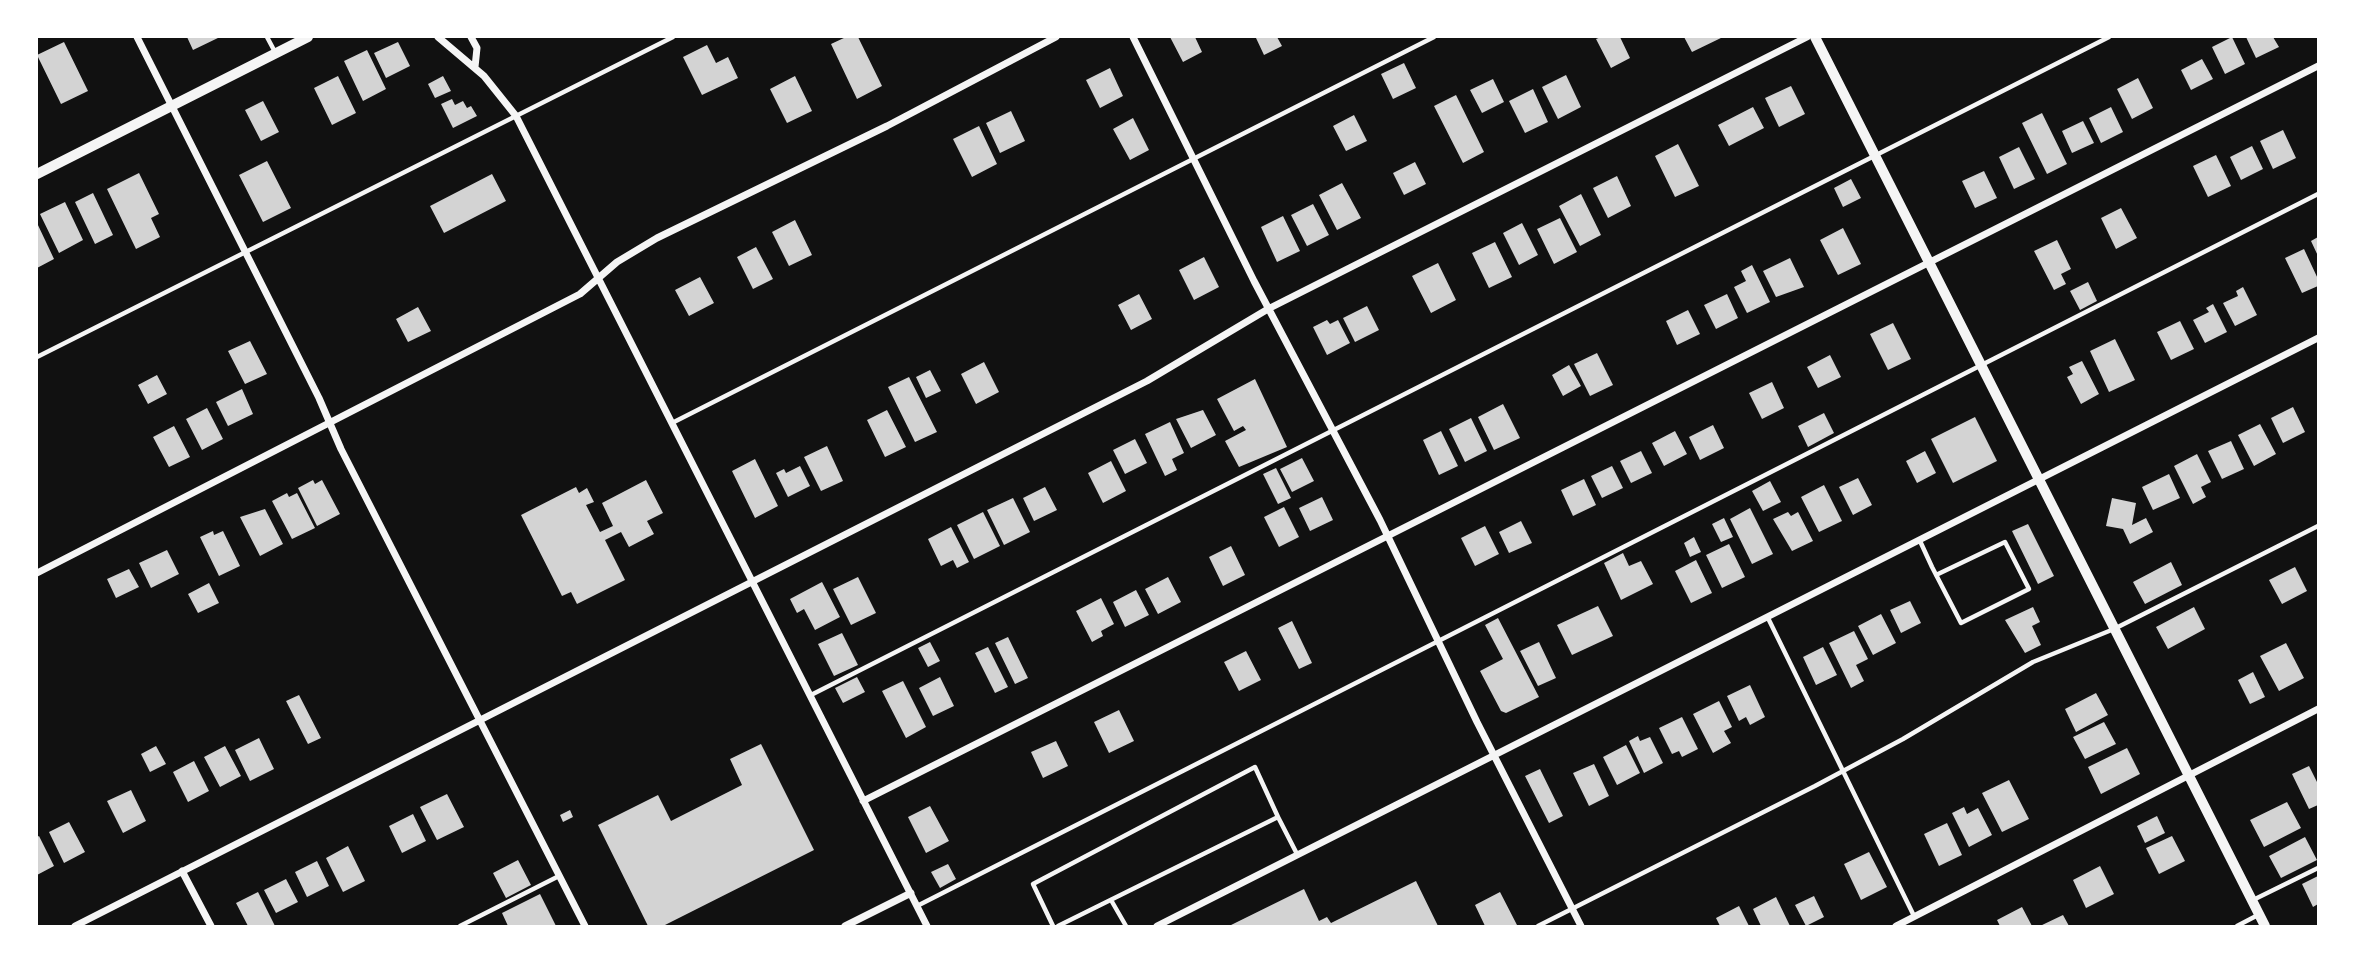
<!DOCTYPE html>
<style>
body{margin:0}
#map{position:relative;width:2355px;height:963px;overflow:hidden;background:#111;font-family:"Space Grotesk",sans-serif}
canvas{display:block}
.frame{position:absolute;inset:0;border:38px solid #fff;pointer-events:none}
</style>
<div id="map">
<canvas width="2355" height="963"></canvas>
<div class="frame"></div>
</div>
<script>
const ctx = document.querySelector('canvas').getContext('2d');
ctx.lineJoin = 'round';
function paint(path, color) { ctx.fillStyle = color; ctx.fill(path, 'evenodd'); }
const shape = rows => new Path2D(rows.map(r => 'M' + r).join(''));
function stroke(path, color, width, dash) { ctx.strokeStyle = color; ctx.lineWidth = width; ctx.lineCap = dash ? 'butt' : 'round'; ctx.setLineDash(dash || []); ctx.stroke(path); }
const building = shape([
 [187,37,220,37,193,50],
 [846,37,858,37,882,86,857,99,831,44],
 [1170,37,1195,37,1202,52,1183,62],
 [1277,37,1282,46,1264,55,1256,38],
 [1601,37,1620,37,1630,58,1611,68,1596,39],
 [1684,37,1723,37,1692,52],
 [2232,37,2245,64,2225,74,2212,47],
 [2246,37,2273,37,2279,47,2256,58],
 [64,42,88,91,61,104,37,55],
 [398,42,410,66,386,78,374,53],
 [707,45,716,63,728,57,738,78,702,95,683,57],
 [367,50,386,89,363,101,344,61],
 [2202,59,2213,79,2191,90,2181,70],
 [1404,63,1416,88,1393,99,1381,74],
 [1110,68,1123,96,1100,108,1086,80],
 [1566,75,1581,107,1558,119,1542,87],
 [338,76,356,113,332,125,314,88],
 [443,76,451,91,435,98,428,84],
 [795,76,812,111,787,123,770,89],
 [2138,78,2153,108,2132,119,2117,89],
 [1493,79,1504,102,1482,113,1470,90],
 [1791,86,1805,114,1779,127,1765,98],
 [1533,89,1548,122,1525,133,1509,101],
 [1456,95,1484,152,1463,163,1434,106],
 [452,99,455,105,463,101,467,108,471,106,477,116,453,128,441,104],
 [263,101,279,132,261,141,245,110],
 [1753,107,1764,128,1729,146,1718,125],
 [2111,107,2123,132,2101,143,2089,118],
 [1011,111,1025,141,1000,153,986,123],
 [2042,113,2067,164,2047,174,2022,123],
 [1354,115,1367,141,1346,151,1333,126],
 [1133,118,1149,150,1130,160,1113,129],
 [2083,121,2094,143,2072,153,2062,131],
 [979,126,997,164,972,177,953,139],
 [2283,130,2296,158,2273,169,2260,141],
 [1678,144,1699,186,1675,197,1655,156],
 [2252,146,2263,169,2241,180,2230,157],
 [2019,147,2035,179,2014,189,1999,157],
 [2216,155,2231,186,2208,197,2193,166],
 [267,161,291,208,263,222,239,175],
 [1415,162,1426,184,1404,195,1393,173],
 [1984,171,1997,198,1975,208,1962,181],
 [139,173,159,214,151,218,160,237,136,249,107,189],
 [492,174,506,201,444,233,430,206],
 [1617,176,1631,206,1608,218,1593,188],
 [1851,179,1861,198,1843,207,1834,188],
 [1342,183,1361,218,1337,230,1319,195],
 [93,193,113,235,95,244,75,202],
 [1581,194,1601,235,1580,246,1559,206],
 [65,202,83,240,59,253,40,214],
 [1313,204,1329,235,1307,246,1291,215],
 [2121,208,2137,238,2116,249,2101,218],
 [1283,216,1300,251,1277,262,1261,227],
 [1560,218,1577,252,1554,264,1537,229],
 [795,220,812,255,789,266,772,232],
 [37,223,54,259,37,268],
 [1522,223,1538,255,1519,265,1503,233],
 [1843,228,1861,264,1838,275,1820,240],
 [2318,237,2318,256,2311,241],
 [2057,240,2071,269,2061,274,2066,284,2054,290,2034,251],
 [1495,242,1512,277,1489,288,1472,253],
 [756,247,773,279,753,289,737,257],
 [2304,249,2318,279,2318,286,2302,293,2285,258],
 [1204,257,1219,287,1194,300,1179,270],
 [1790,258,1804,287,1776,297,1763,271],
 [1438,263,1456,300,1431,313,1412,276],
 [1752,265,1770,302,1747,313,1734,287,1746,281,1741,271],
 [700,277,714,303,689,316,675,290],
 [2088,282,2097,301,2080,310,2070,291],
 [2243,287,2257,315,2235,326,2223,303,2238,296,2236,291],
 [1139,294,1152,319,1131,330,1118,305],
 [1727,294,1738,318,1716,329,1704,305],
 [2213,304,2227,332,2205,343,2193,320,2209,312,2206,308],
 [1367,306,1379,330,1355,342,1343,318],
 [418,307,431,331,408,342,396,319],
 [1688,310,1700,334,1677,345,1666,321],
 [1327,320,1330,324,1338,320,1350,343,1327,355,1313,327],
 [2180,321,2194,349,2171,360,2157,332],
 [1893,323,1911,359,1888,370,1870,334],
 [2115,339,2135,380,2109,392,2090,351],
 [250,341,267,374,245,384,228,351],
 [1597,353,1613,385,1590,396,1574,364],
 [1830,355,1841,377,1818,388,1807,367],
 [2082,361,2099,394,2081,404,2067,377,2073,374,2069,367],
 [984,362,999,392,976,404,961,374],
 [1569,365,1581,386,1563,396,1552,375],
 [930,370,941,391,926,398,916,377],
 [157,375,167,394,148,404,138,385],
 [909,377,937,432,915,442,888,387],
 [1255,379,1287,447,1239,467,1225,441,1246,430,1243,426,1234,431,1217,399],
 [1772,382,1784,408,1762,419,1749,393],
 [242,389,253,414,228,426,216,402],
 [1503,404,1520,438,1494,450,1478,417],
 [2293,407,2305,432,2283,443,2271,418],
 [207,408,223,439,202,450,186,419],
 [887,410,906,447,885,457,867,420],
 [1203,410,1216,435,1191,448,1176,419],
 [1824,413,1834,433,1808,447,1798,426],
 [1975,417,1997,461,1953,483,1931,439],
 [1471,418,1487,451,1465,462,1449,429],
 [1170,422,1184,453,1172,459,1177,470,1165,476,1145,434],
 [2260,424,2276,454,2254,466,2238,435],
 [1713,425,1724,448,1700,460,1689,437],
 [174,426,190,457,169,467,153,437],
 [1441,431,1458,466,1439,475,1423,440],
 [1675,431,1687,454,1664,466,1652,443],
 [1135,439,1147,463,1125,474,1113,450],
 [2231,441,2244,469,2222,479,2208,451],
 [827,446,843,481,821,491,804,457],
 [1641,451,1652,473,1631,483,1620,461],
 [1925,451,1936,473,1917,483,1906,461],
 [2197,454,2211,482,2201,487,2206,497,2193,504,2174,466],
 [1302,458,1314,481,1292,492,1280,469],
 [755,459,778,506,755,518,732,471],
 [1111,461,1126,491,1103,503,1088,473],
 [800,466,810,486,788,497,776,473,784,469,786,473],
 [1612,466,1623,488,1602,498,1591,476],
 [1276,468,1291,498,1278,504,1263,474],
 [2169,474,2180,498,2153,510,2142,487],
 [1858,478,1872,505,1853,515,1839,487],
 [1584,479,1596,505,1573,516,1561,490],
 [313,480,315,484,322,480,340,514,317,526,298,488],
 [646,480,663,513,647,521,654,534,629,547,621,532,605,540,625,580,577,604,571,592,562,596,521,515,576,487,579,493,587,488,594,502,586,505,600,532,613,526,602,503],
 [1770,481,1781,502,1763,511,1752,491],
 [1824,485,1842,521,1819,532,1801,497],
 [1045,487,1057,510,1034,521,1023,498],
 [287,493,289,497,297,493,315,528,292,539,272,501],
 [1322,497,1333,520,1310,531,1299,508],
 [1013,498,1030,532,1004,545,987,510],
 [2112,498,2136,503,2132,525,2146,518,2153,532,2130,544,2123,529,2106,526],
 [1284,507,1299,537,1279,547,1264,517],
 [1750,508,1773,554,1752,564,1730,519],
 [265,509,283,544,260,556,240,517],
 [983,512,1000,546,974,559,957,525],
 [1788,512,1791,516,1798,512,1813,541,1792,551,1773,519],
 [1724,518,1733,537,1721,542,1712,524],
 [1521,521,1532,543,1509,553,1499,532],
 [2028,524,2054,576,2038,584,2012,531],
 [1485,526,1499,554,1475,566,1461,538],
 [951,527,969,562,957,568,953,560,941,566,928,539],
 [213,531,214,535,223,531,240,566,219,576,200,537],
 [1694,537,1701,552,1690,557,1684,543],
 [1729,544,1745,577,1722,588,1706,555],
 [1231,546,1245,575,1223,586,1209,557],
 [167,550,179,574,151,588,139,563],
 [1623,553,1629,566,1641,561,1653,584,1621,600,1604,563],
 [1696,560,1712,593,1691,603,1675,571],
 [2171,562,2182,585,2145,604,2133,582],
 [2295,567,2307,591,2282,604,2269,580],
 [129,569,139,587,116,598,107,579],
 [858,577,876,613,851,625,833,589],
 [1168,577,1181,602,1158,614,1145,589],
 [822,582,840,617,815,630,804,609,797,613,790,599],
 [209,583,219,603,198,613,188,594],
 [1136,590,1149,615,1125,627,1113,602],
 [1101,598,1114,624,1101,631,1103,636,1092,642,1076,611],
 [1910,601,1921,623,1901,633,1890,610],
 [1598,606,1613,636,1572,655,1557,625],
 [2033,607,2040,622,2032,626,2041,645,2025,653,2005,620],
 [2194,607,2205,629,2168,649,2156,627],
 [1881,614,1896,643,1873,655,1858,626],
 [1498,618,1539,697,1506,713,1501,711,1480,671,1503,659,1485,625],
 [1292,621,1312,663,1299,669,1278,628],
 [1854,631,1868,659,1856,665,1864,681,1851,688,1829,643],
 [842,633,858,665,834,676,818,644],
 [1008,637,1028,678,1015,684,995,643],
 [930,642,940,661,928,667,918,648],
 [1539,642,1556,678,1538,686,1520,651],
 [2286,643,2304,678,2279,691,2260,656],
 [988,647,1008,687,995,693,975,653],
 [1823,647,1837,675,1816,685,1803,657],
 [1246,651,1261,680,1239,691,1224,662],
 [2253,672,2265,697,2250,704,2238,680],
 [857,677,865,692,843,703,835,688],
 [940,677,954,706,933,716,919,688],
 [903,681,926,727,906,738,882,691],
 [1750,685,1765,717,1750,725,1746,717,1739,721,1727,696],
 [2096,693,2108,715,2076,732,2065,709],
 [299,695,321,738,308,744,286,701],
 [1719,701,1732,727,1724,731,1731,743,1713,753,1693,714],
 [1119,710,1134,741,1109,753,1094,722],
 [1682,717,1698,749,1682,757,1679,751,1672,754,1659,728],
 [2104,722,2116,744,2085,759,2073,737],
 [1638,736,1640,741,1650,737,1663,763,1644,773,1629,741],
 [259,738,274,769,250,781,235,750],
 [1056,741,1068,766,1043,778,1031,752],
 [761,744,814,850,663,926,648,926,598,825,658,795,671,821,742,785,730,759],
 [1626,745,1640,773,1617,785,1603,757],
 [156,746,166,764,150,772,141,754],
 [225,746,241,776,220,787,204,757],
 [2127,748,2140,774,2101,794,2088,767],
 [194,761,209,791,188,802,173,772],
 [1594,764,1609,796,1589,806,1573,773],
 [2309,766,2318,784,2318,805,2309,809,2292,774],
 [1540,769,1563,816,1549,823,1525,776],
 [2009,780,2029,819,2002,832,1982,793],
 [131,790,146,821,123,833,107,801],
 [447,794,464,827,437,840,420,807],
 [2287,802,2301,828,2264,847,2250,820],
 [930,806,949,841,926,853,908,817],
 [1964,807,1967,814,1978,808,1992,835,1969,847,1952,813],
 [570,810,573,817,563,822,560,815],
 [413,814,426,841,402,853,389,826],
 [2157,816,2165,833,2145,843,2137,826],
 [69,822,85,852,64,863,49,832],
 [1947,823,1962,855,1939,866,1924,834],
 [39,836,54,866,37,875,37,837],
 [2172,836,2185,861,2159,874,2146,848],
 [2305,837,2317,860,2281,878,2269,856],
 [348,846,365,881,343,892,326,858],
 [1869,852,1887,887,1861,900,1844,864],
 [518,860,531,885,506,898,493,873],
 [317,861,329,886,307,897,295,872],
 [948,864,956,879,940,888,931,872],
 [2100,866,2114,894,2086,908,2073,880],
 [2318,876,2318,904,2313,907,2302,884],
 [286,879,298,902,276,913,264,890],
 [1416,881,1438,926,1229,926,1304,889,1319,921,1327,917,1331,923],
 [258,892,275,926,248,926,236,903],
 [1500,892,1517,925,1485,926,1475,905],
 [540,894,556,926,508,926,502,913],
 [1814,896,1824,917,1806,926,1795,905],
 [1776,897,1790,926,1761,926,1753,909],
 [1739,906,1749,926,1720,926,1716,918],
 [2022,907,2032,926,2000,926,1997,920],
 [2063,915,2069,926,2040,926]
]);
const service = shape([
 [267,37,275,52],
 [37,357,673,37],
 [672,423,1434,37],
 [1920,541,1932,567,1961,623,2029,589,2005,542,1936,575],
 [1768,618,1914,916],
 [811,695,2109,37],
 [1278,817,1297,854],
 [1111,900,1126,926],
 [2253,900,2318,868],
 [917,906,2318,194],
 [460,926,559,876],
 [1053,926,1033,884,1255,767,1278,817,1058,926],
 [1538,926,1815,786,1903,739,2033,662,2114,629,2318,526],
 [2237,926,2258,915]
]);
const minor = shape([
 [137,37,319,398,341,449,585,926],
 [438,37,484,76,516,116,927,926],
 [471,37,477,48,475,67],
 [1133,37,1254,281,1380,520,1477,722,1581,926],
 [37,573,580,294,617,262,657,238,887,126,1056,37],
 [863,801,2318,66],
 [182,871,211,926],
 [75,926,1147,381,1268,309,1807,37],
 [845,926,911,893],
 [1157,926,2318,338],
 [1896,926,2318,709]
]);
const tertiary = shape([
 [1815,37,2265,926],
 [37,174,308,37]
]);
paint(building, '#d3d3d3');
stroke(service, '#f5f5f5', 4.5);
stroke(minor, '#f5f5f5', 7);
stroke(tertiary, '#f5f5f5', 10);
</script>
